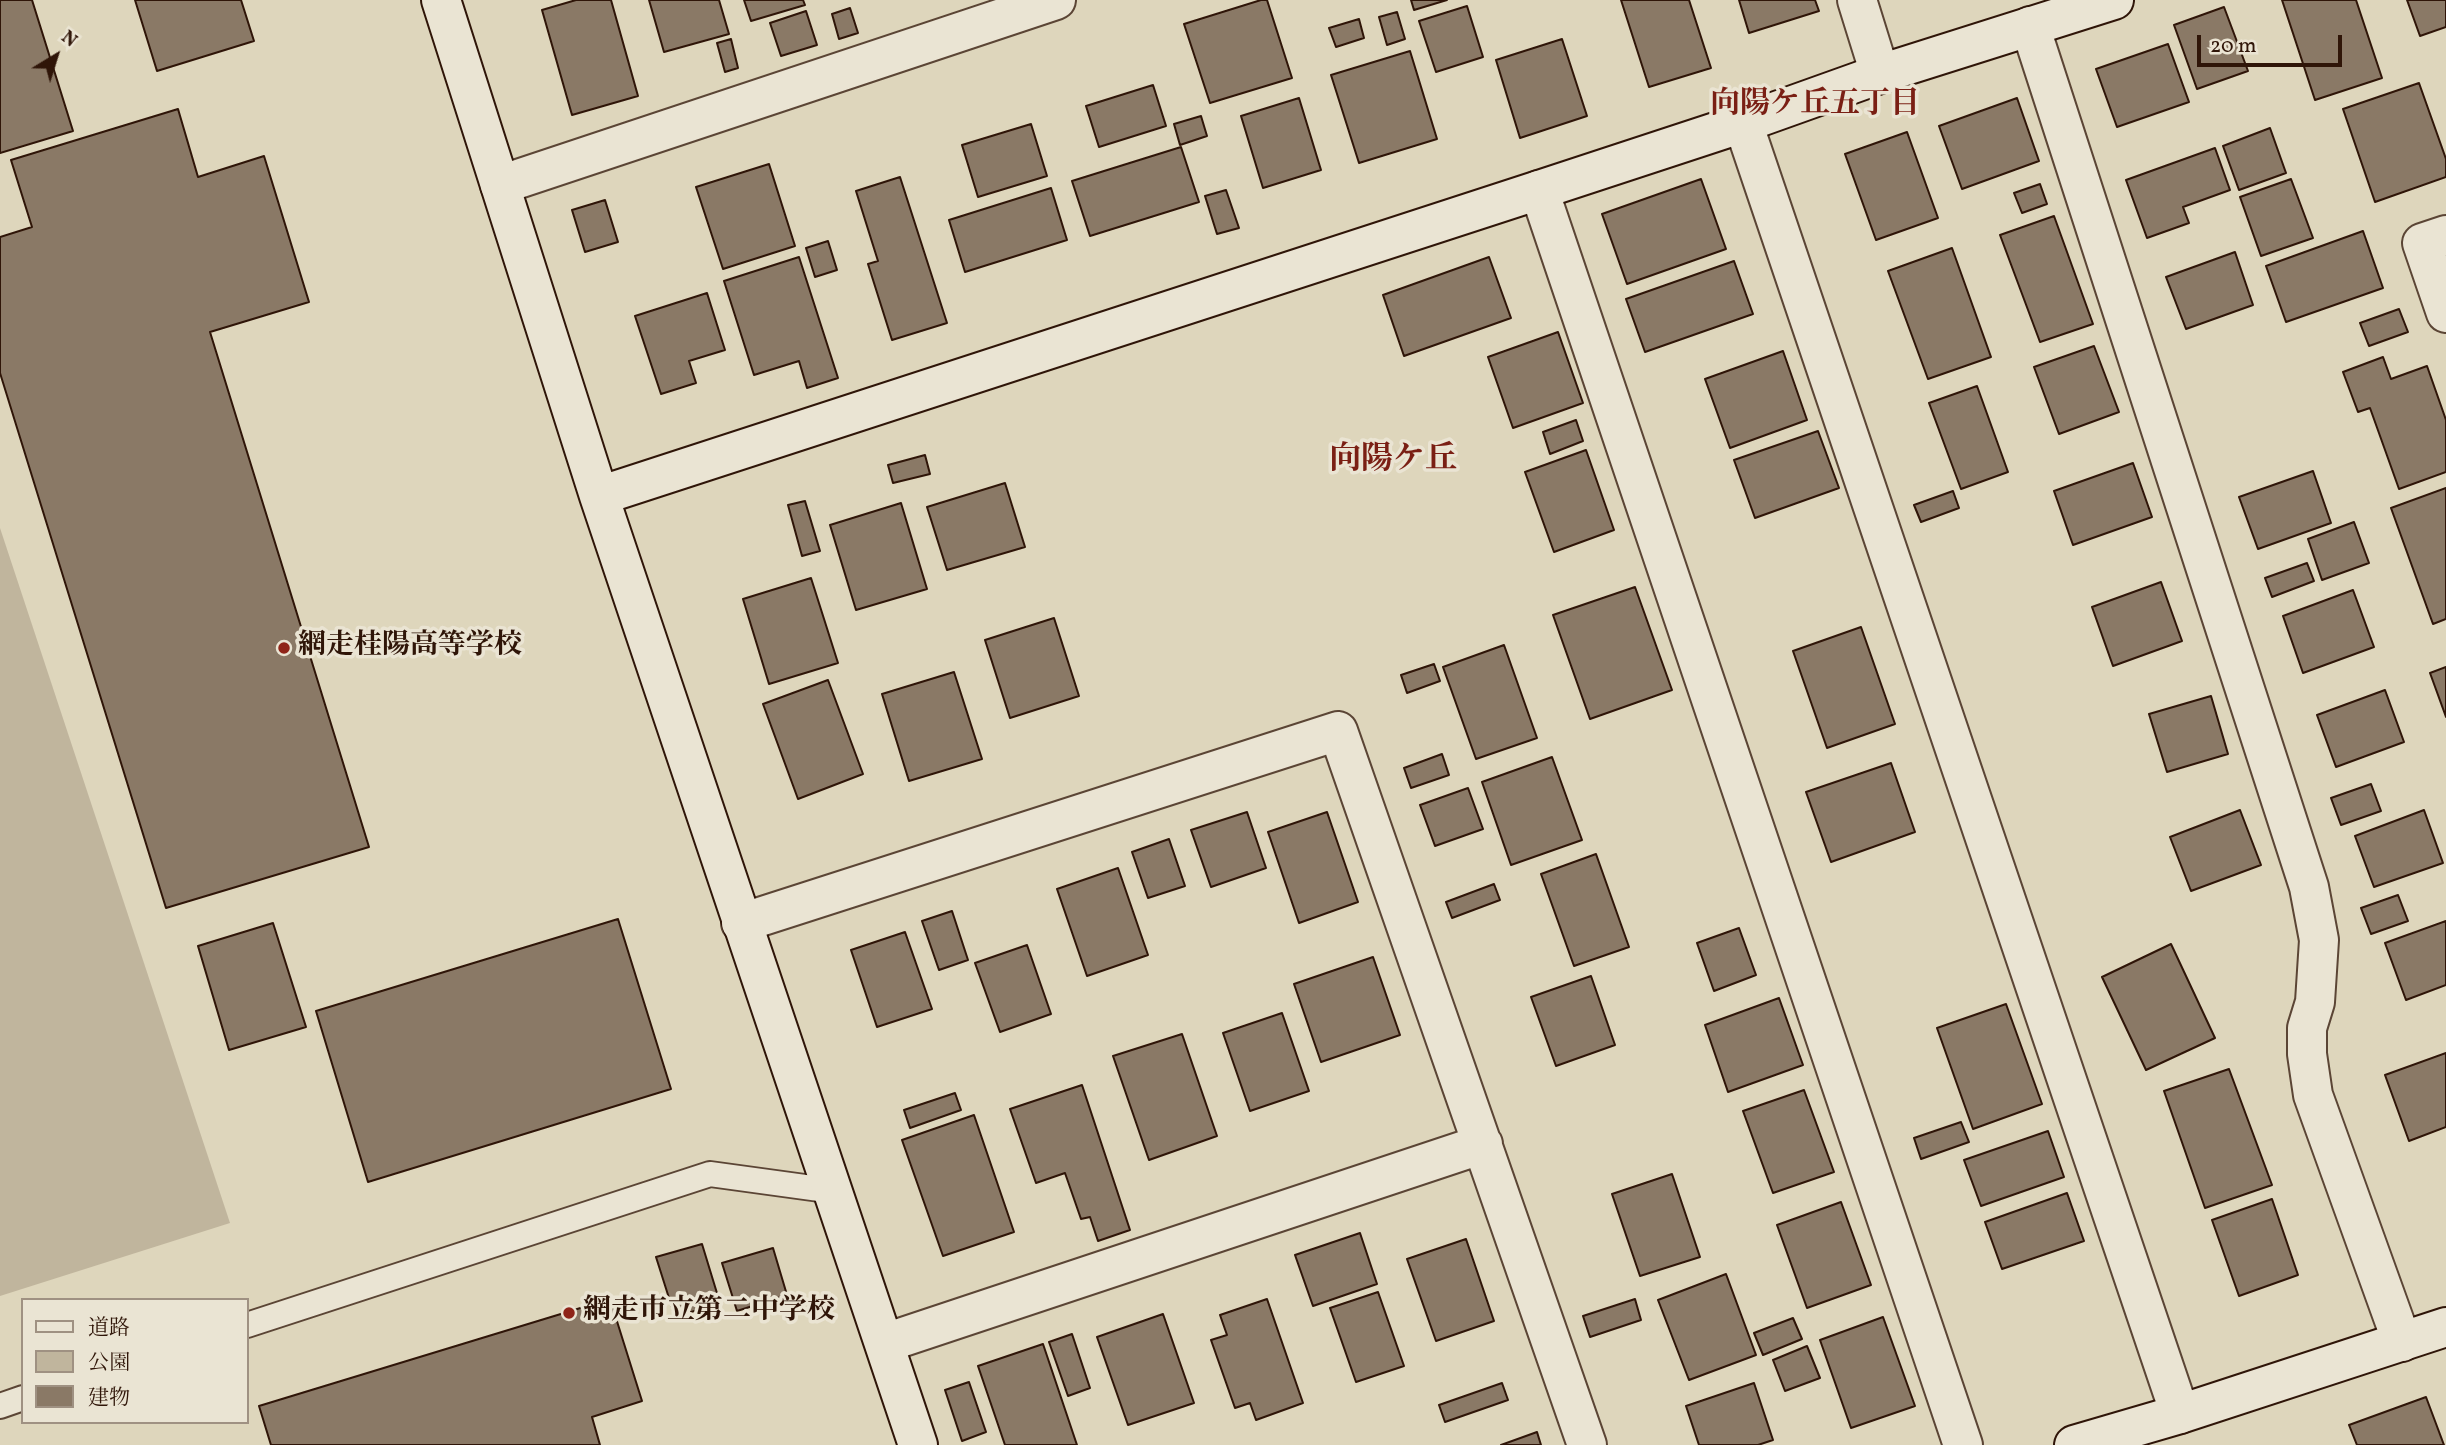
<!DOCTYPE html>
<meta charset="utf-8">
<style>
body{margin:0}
#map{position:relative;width:2446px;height:1445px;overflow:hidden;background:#ded6bc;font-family:Vollkorn,"Noto Serif JP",serif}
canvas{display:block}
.legend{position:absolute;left:21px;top:1298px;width:228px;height:126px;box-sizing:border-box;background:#eae4d3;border:2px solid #9f9182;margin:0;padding:9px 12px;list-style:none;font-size:21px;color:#2f1508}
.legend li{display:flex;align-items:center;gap:14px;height:35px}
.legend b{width:35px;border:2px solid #9f9182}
.north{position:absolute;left:21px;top:21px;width:70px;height:70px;-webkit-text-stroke:5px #eae4d3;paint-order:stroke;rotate:38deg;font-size:19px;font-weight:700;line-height:28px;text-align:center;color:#2f1508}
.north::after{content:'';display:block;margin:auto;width:24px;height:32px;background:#2f1508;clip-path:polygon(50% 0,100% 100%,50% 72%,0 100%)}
.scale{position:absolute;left:2197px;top:35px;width:145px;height:32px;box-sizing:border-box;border:4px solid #2f1508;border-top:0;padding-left:9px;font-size:21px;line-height:24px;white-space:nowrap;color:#2f1508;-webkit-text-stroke:5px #eae4d3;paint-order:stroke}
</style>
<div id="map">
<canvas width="2446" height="1445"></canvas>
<ul class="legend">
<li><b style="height:9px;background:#eae4d3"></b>道路</li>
<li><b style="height:19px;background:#c0b59d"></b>公園</li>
<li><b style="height:19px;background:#8a7966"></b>建物</li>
</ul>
<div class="north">N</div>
<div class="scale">20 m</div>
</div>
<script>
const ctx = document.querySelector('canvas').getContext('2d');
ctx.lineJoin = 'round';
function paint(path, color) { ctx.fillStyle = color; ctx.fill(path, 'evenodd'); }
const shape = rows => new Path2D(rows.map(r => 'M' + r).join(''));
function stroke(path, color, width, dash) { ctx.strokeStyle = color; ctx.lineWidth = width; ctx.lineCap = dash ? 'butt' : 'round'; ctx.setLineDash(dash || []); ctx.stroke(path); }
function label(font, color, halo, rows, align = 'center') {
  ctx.font = font + ' Vollkorn,"Noto Serif JP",serif'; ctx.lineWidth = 7; ctx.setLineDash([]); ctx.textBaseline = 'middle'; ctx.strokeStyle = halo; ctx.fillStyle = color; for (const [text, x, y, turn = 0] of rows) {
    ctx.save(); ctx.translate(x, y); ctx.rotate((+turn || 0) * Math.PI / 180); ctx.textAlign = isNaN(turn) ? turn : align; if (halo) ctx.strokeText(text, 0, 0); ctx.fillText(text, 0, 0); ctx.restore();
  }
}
const green = shape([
 [0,528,230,1223,0,1296]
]);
const building = shape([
 [0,0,32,0,73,131,0,153,0,0],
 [135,0,241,0,254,41,157,71,135,0],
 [576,0,611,0,638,96,572,115,542,10,576,0],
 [649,0,719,0,729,34,664,52,649,0],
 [744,0,803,0,805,5,751,21,744,0],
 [1261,0,1267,0,1292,78,1210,103,1184,24,1261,0],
 [1411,0,1447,0,1414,10,1411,0],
 [1621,0,1689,0,1711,68,1649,87,1621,0],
 [1739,0,1815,0,1819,11,1749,33,1739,0],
 [2282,0,2356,0,2382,78,2315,100,2282,0],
 [2407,0,2446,0,2446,27,2420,36,2407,0],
 [1467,6,1483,57,1436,72,1419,21,1467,6],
 [2224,7,2248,71,2197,89,2174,25,2224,7],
 [850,8,858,33,839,39,832,14,850,8],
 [806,11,817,45,781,56,770,23,806,11],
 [1397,12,1405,39,1387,45,1379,17,1397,12],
 [1359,19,1364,38,1336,47,1329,28,1359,19],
 [731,39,738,68,725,72,717,43,731,39],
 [1562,39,1587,116,1520,138,1496,60,1562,39],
 [2168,44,2189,102,2117,127,2096,69,2168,44],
 [1410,51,1437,139,1359,163,1331,75,1410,51],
 [2419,83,2446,159,2446,177,2375,202,2343,109,2419,83],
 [1153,85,1166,126,1099,147,1086,106,1153,85],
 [1299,98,1321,170,1263,188,1241,116,1299,98],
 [2017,98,2039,161,1962,189,1939,126,2017,98],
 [178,109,198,177,264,156,309,302,210,332,369,847,166,908,0,373,0,237,32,227,11,160,178,109],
 [1201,116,1207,136,1180,145,1174,124,1201,116],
 [1031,124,1047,176,978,197,962,145,1031,124],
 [2270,128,2286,173,2239,190,2223,146,2270,128],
 [1907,132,1938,218,1876,240,1845,154,1907,132],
 [1181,147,1199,202,1090,236,1072,181,1181,147],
 [2215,148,2230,190,2183,207,2189,223,2147,238,2126,180,2215,148],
 [769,164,795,246,723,269,696,187,769,164],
 [900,177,947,323,892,340,868,264,878,261,856,191,900,177],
 [1701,179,1726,249,1627,284,1602,214,1701,179],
 [2291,179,2313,238,2261,256,2240,197,2291,179],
 [2040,184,2047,204,2022,213,2014,193,2040,184],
 [1051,188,1067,240,965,272,949,220,1051,188],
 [1226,190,1239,228,1217,234,1205,196,1226,190],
 [605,200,618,242,585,252,572,210,605,200],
 [2054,216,2093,324,2040,342,2000,235,2054,216],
 [2363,231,2383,288,2286,322,2266,266,2363,231],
 [828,241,837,270,815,277,806,248,828,241],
 [1952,248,1991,357,1928,379,1888,271,1952,248],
 [2235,252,2253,305,2186,329,2166,277,2235,252],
 [799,257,838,378,807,388,799,361,754,375,724,281,799,257],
 [1489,257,1511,318,1404,356,1383,295,1489,257],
 [1734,261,1753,314,1645,352,1626,299,1734,261],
 [707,293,725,350,689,361,696,383,661,394,635,316,707,293],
 [2399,309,2408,332,2369,346,2360,323,2399,309],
 [1558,332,1583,403,1513,428,1488,357,1558,332],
 [2094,346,2119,412,2059,434,2034,367,2094,346],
 [1783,351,1807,420,1730,448,1705,379,1783,351],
 [2383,357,2391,379,2427,366,2446,420,2446,472,2399,489,2370,408,2358,412,2343,372,2383,357],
 [1977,386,2008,472,1961,489,1929,403,1977,386],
 [1576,420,1583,441,1550,454,1543,432,1576,420],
 [1818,431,1839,488,1755,518,1734,460,1818,431],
 [1586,450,1614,530,1554,552,1525,472,1586,450],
 [925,455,930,474,893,483,888,465,925,455],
 [2133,463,2152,517,2073,545,2054,491,2133,463],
 [2313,471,2331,523,2258,549,2239,497,2313,471],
 [1005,483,1025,547,947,570,927,507,1005,483],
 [2446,488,2446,619,2433,624,2391,508,2446,488],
 [1953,491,1959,508,1921,522,1914,505,1953,491],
 [805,501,820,551,802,556,788,505,805,501],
 [901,503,927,589,856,610,830,525,901,503],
 [2354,522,2369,563,2322,580,2308,539,2354,522],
 [2307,563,2314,581,2272,597,2265,578,2307,563],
 [811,578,838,663,769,684,743,599,811,578],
 [2161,582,2182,641,2113,666,2092,607,2161,582],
 [1635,587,1672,690,1590,719,1553,615,1635,587],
 [2353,590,2374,647,2303,673,2283,616,2353,590],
 [1054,618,1079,696,1010,718,985,640,1054,618],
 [1861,627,1895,724,1827,748,1793,651,1861,627],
 [1504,645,1537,738,1476,759,1443,667,1504,645],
 [1434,664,1440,681,1407,693,1401,675,1434,664],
 [2446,667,2446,717,2430,673,2446,667],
 [954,672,982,759,909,781,882,694,954,672],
 [828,680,863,774,798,799,763,704,828,680],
 [2385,690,2404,742,2336,767,2317,715,2385,690],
 [2211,696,2228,754,2167,772,2149,714,2211,696],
 [1442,754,1449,775,1411,788,1404,768,1442,754],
 [1552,757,1582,840,1511,865,1482,782,1552,757],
 [1891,763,1915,832,1831,862,1806,792,1891,763],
 [2371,784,2381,811,2341,825,2331,798,2371,784],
 [1468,788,1483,829,1435,846,1420,805,1468,788],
 [2240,810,2261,865,2191,891,2170,837,2240,810],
 [2424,810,2443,863,2374,887,2355,836,2424,810],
 [1247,812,1266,868,1211,887,1191,830,1247,812],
 [1327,812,1358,902,1299,923,1268,832,1327,812],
 [1169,839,1185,886,1148,898,1132,852,1169,839],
 [1596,854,1629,947,1574,966,1541,874,1596,854],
 [1118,868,1148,955,1087,976,1057,889,1118,868],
 [1494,884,1500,900,1452,918,1446,902,1494,884],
 [2398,895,2408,921,2371,934,2361,908,2398,895],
 [952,911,968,960,939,970,922,921,952,911],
 [618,919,671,1089,368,1182,316,1011,618,919],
 [2446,921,2446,985,2406,1000,2385,943,2446,921],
 [273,923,306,1027,229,1050,198,946,273,923],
 [1739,928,1756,975,1714,991,1697,943,1739,928],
 [905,932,932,1009,877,1027,851,950,905,932],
 [2171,944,2215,1038,2146,1070,2102,977,2171,944],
 [1027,945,1051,1014,1000,1032,975,963,1027,945],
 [1373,957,1400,1035,1321,1062,1294,984,1373,957],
 [1591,976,1615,1045,1556,1066,1531,997,1591,976],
 [1779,998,1803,1065,1728,1092,1705,1025,1779,998],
 [2006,1004,2042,1104,1973,1129,1937,1028,2006,1004],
 [1282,1013,1309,1091,1250,1111,1223,1033,1282,1013],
 [1182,1034,1217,1136,1149,1160,1113,1056,1182,1034],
 [2446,1053,2446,1127,2409,1141,2385,1075,2446,1053],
 [2229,1069,2272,1185,2205,1208,2164,1091,2229,1069],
 [1082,1085,1130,1230,1098,1241,1090,1217,1081,1219,1065,1173,1036,1183,1010,1109,1082,1085],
 [1804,1090,1834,1172,1773,1193,1743,1111,1804,1090],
 [955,1093,961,1110,910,1128,904,1110,955,1093],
 [974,1115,1014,1232,943,1256,902,1140,974,1115],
 [1961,1122,1969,1142,1921,1159,1914,1138,1961,1122],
 [2048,1131,2064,1177,1981,1206,1964,1160,2048,1131],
 [1672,1174,1700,1257,1640,1276,1612,1194,1672,1174],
 [2067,1193,2084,1241,2002,1269,1985,1222,2067,1193],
 [2272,1199,2298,1275,2239,1296,2212,1220,2272,1199],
 [1841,1202,1871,1285,1807,1308,1777,1225,1841,1202],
 [1360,1233,1377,1284,1313,1306,1295,1255,1360,1233],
 [1466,1239,1494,1321,1436,1341,1407,1259,1466,1239],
 [702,1244,720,1303,675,1317,656,1257,702,1244],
 [773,1248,787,1295,737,1311,722,1263,773,1248],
 [1726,1274,1756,1355,1689,1380,1658,1300,1726,1274],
 [1378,1292,1404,1366,1356,1382,1330,1308,1378,1292],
 [610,1299,642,1401,592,1417,600,1445,271,1445,259,1406,610,1299],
 [1267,1299,1303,1403,1256,1420,1250,1403,1235,1408,1211,1340,1227,1335,1220,1315,1267,1299],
 [1635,1299,1641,1320,1590,1337,1583,1316,1635,1299],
 [1163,1314,1194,1403,1128,1425,1097,1337,1163,1314],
 [1883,1317,1915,1406,1851,1428,1820,1340,1883,1317],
 [1793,1318,1802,1339,1763,1355,1754,1333,1793,1318],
 [1072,1334,1090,1388,1068,1396,1049,1342,1072,1334],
 [1043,1344,1077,1445,1005,1445,978,1366,1043,1344],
 [1807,1346,1820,1378,1785,1391,1773,1360,1807,1346],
 [969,1382,986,1432,962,1441,945,1390,969,1382],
 [1502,1383,1508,1400,1445,1422,1439,1405,1502,1383],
 [1754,1383,1773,1440,1758,1445,1699,1445,1686,1406,1754,1383],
 [2426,1397,2444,1445,2357,1445,2349,1425,2426,1397],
 [1537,1432,1541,1445,1501,1445,1537,1432]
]);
const lane = shape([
 [247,1325,710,1174,834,1191],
 [0,1406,23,1398]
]);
const street = shape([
 [1857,0,1880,74],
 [2030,26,2309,887,2319,940,2315,1002,2307,1028,2307,1054,2313,1095,2402,1342],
 [1743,123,2180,1414],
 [500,185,1056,0],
 [1539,190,1963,1445],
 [2446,235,2422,243,2446,313],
 [741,923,1338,731,1587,1445],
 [885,1343,1483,1144]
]);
const secondary = shape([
 [441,0,599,496,918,1445],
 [599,496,1539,190,1743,123,1880,74,2114,0],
 [2074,1445,2180,1414,2446,1327]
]);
const markers = [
 [284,648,7,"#8f2418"],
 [569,1313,7,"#8f2418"]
];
const poiNames = [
 ["網走桂陽高等学校",298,648],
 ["網走市立第二中学校",583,1313]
];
const neighbourhoodNames = [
 ["向陽ケ丘五丁目",1815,106]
];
const quarterNames = [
 ["向陽ケ丘",1393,462]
];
paint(green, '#c0b59d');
paint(building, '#8a7966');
stroke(building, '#2f1508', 2);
stroke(lane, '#5b4535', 28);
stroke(street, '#5b4535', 42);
stroke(secondary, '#2f1508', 42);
stroke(lane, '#eae4d3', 24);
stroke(street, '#eae4d3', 38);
stroke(secondary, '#eae4d3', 38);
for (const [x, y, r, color] of markers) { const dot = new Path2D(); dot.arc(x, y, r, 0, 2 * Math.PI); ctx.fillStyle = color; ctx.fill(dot); stroke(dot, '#eae4d3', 2.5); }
label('bold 28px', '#2f1508', '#eae4d3', poiNames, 'left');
label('bold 30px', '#7a1f14', '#eae4d3', neighbourhoodNames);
label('bold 32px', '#7a1f14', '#eae4d3', quarterNames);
</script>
